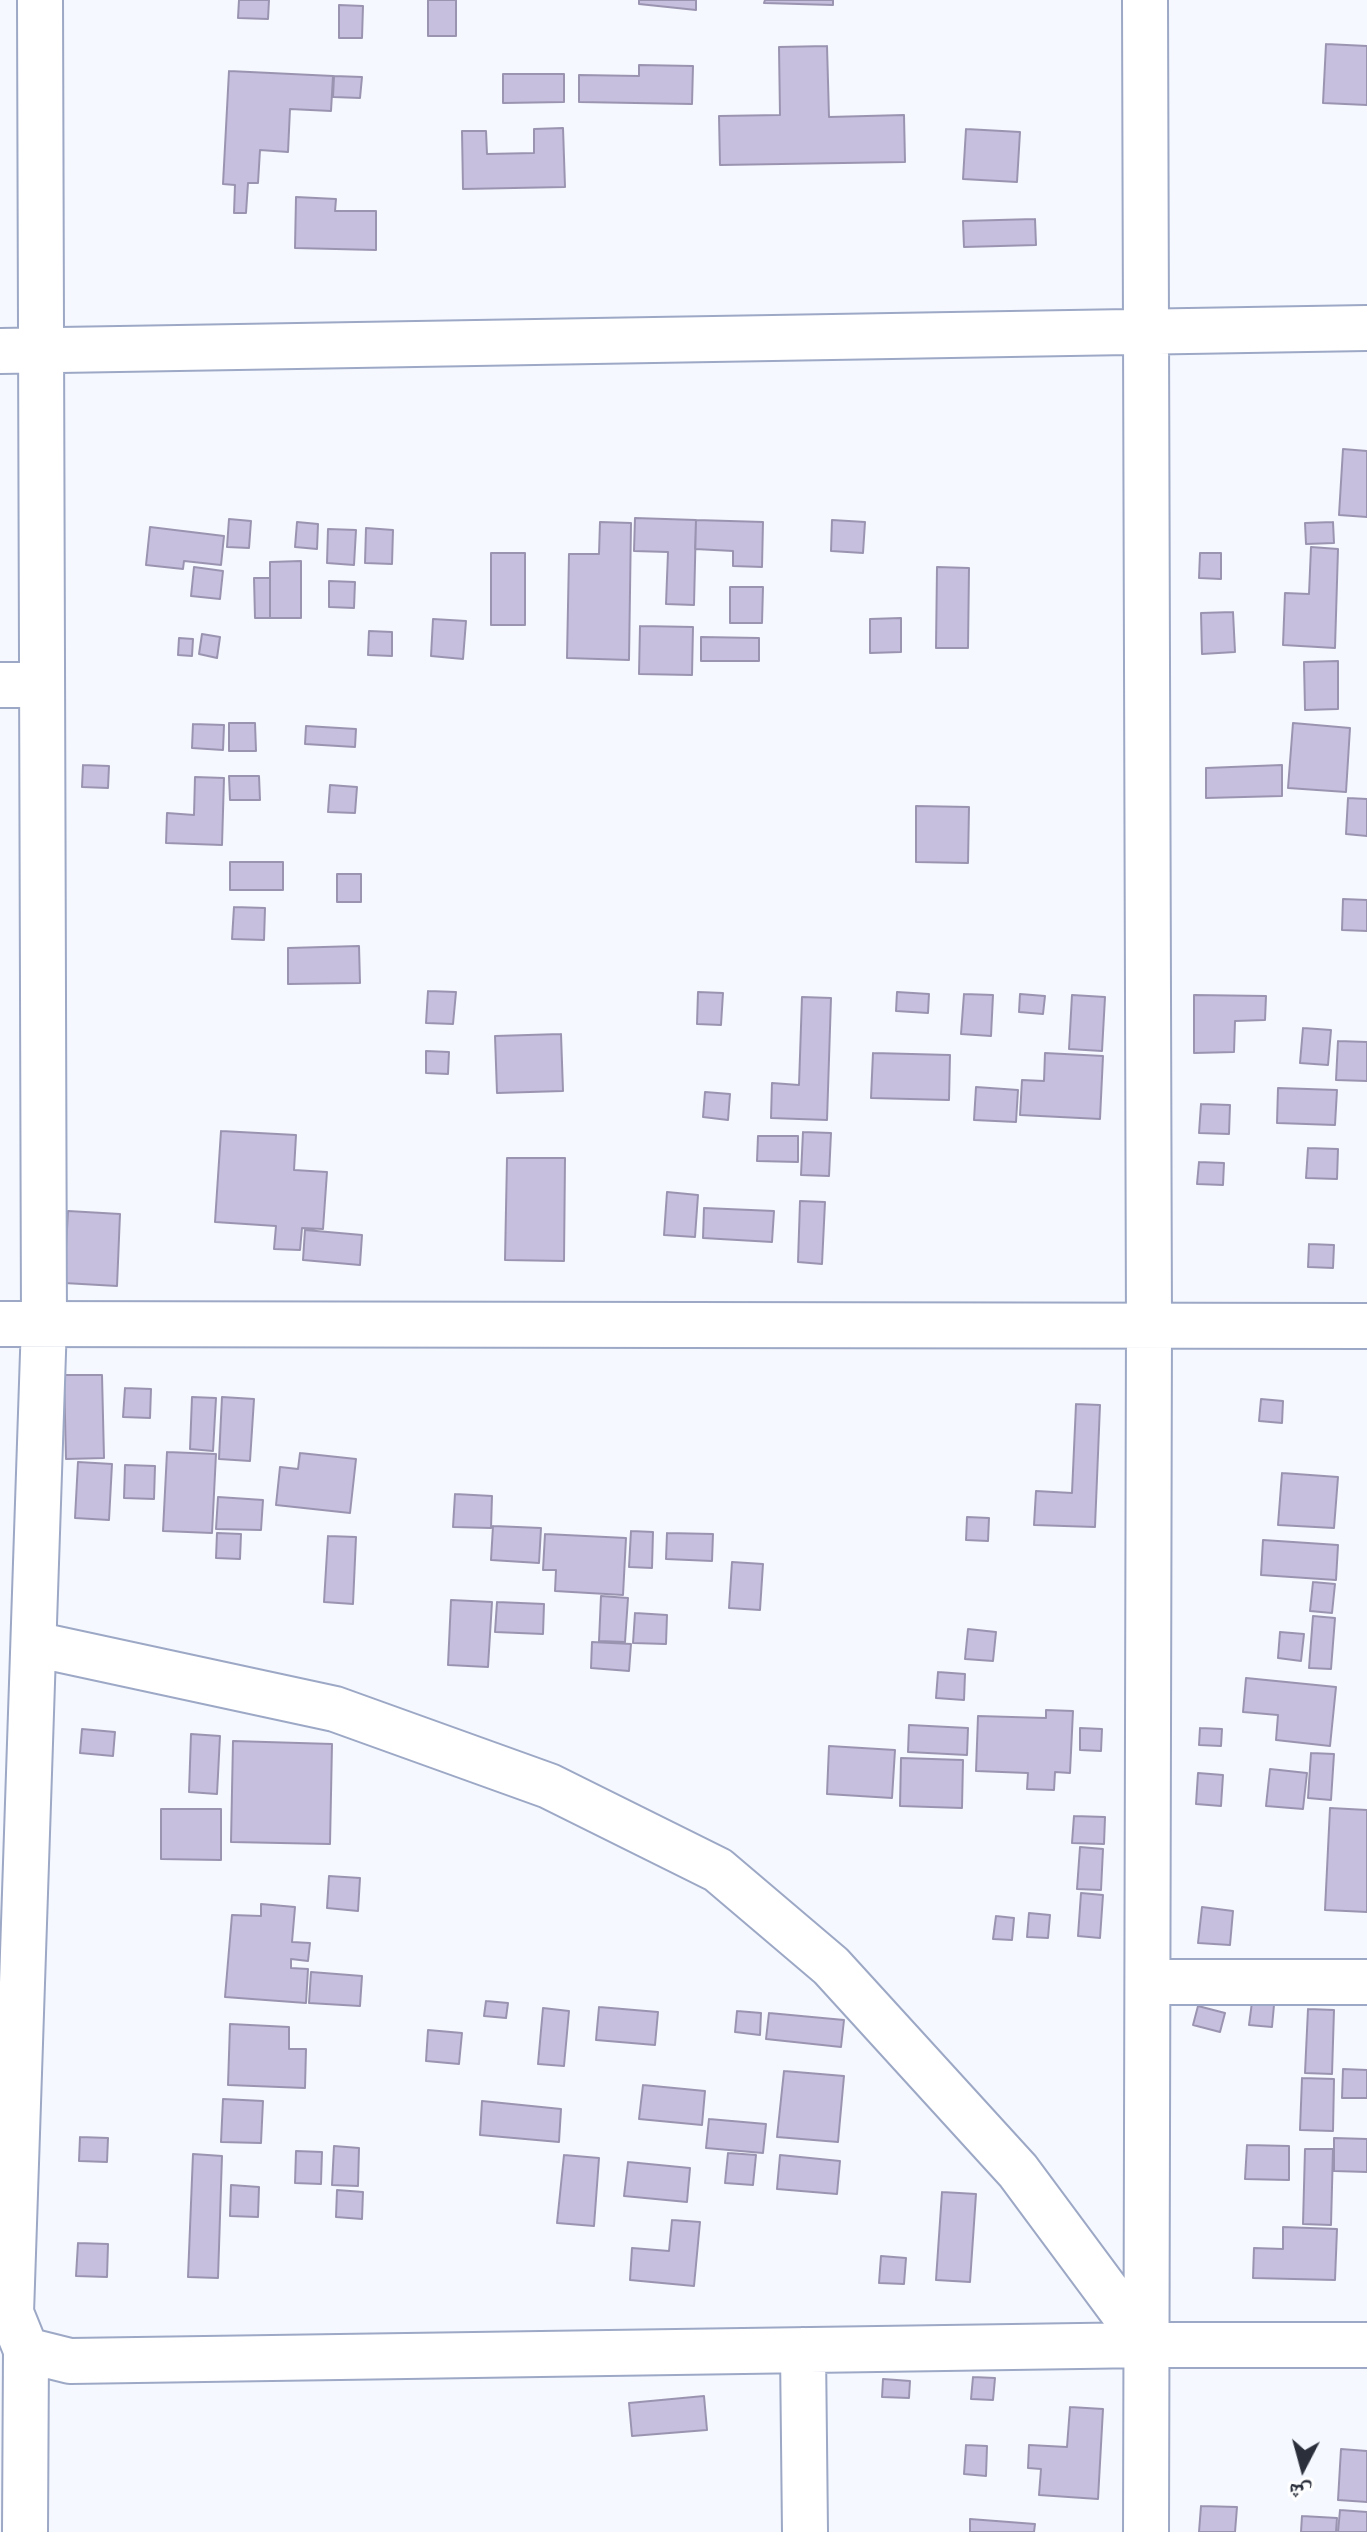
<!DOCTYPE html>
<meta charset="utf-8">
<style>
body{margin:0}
#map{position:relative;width:1367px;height:2532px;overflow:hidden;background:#f5f8fe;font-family:"Varela Round","Noto Naskh Arabic",sans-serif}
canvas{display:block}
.north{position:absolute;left:1263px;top:2428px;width:80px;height:80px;-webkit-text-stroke:6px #fff;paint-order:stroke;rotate:186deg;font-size:22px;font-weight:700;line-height:32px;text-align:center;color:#2a2f3b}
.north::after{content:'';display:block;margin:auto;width:28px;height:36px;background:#2a2f3b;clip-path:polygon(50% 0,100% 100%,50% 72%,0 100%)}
</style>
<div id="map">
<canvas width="1367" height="2532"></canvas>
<div class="north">ش</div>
</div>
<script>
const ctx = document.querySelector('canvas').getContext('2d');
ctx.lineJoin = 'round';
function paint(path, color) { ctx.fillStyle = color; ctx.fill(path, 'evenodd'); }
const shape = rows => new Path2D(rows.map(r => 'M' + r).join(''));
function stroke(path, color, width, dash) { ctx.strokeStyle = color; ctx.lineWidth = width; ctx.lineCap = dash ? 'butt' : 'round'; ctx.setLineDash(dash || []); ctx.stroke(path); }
const building = shape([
 [239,0,269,0,268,19,238,18,239,0],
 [428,0,456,0,456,36,428,36,428,0],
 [639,0,696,0,696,10,639,4,639,0],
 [765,0,833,0,833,5,764,3,765,0],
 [339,5,363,6,362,38,339,38,339,5],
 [1326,44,1367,46,1367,105,1323,103,1326,44],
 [827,46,829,117,904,115,905,162,720,165,719,116,780,115,779,47,827,46],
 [639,65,693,66,692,104,579,102,579,75,639,76,639,65],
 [229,71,333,76,331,111,290,109,288,152,260,150,258,183,248,183,246,213,234,213,235,185,223,184,229,71],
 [503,74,564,74,564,102,503,103,503,74],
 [334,76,362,77,360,98,333,97,334,76],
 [563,128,565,187,463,189,462,131,486,131,487,154,534,153,534,129,563,128],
 [966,129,1020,132,1017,182,963,179,966,129],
 [296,197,336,199,335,211,376,211,376,250,295,248,296,197],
 [1035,219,1036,245,964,247,963,221,1035,219],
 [1343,449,1367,451,1367,517,1339,515,1343,449],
 [635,518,696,520,694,605,666,604,668,552,634,551,635,518],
 [229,519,251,521,249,548,227,547,229,519],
 [696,520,763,522,762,567,733,566,733,551,695,549,696,520],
 [832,520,865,522,863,553,831,551,832,520],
 [297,522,318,524,317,549,295,547,297,522],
 [600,522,631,523,629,660,567,658,569,554,599,554,600,522],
 [1333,522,1334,543,1306,544,1305,523,1333,522],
 [150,527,224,536,221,565,184,561,183,569,146,565,150,527],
 [366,528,393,530,392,564,365,563,366,528],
 [328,529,356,530,354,565,327,563,328,529],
 [1311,547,1338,549,1335,648,1283,645,1285,593,1309,594,1311,547],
 [491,553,525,553,525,625,491,625,491,553],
 [1200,553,1221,553,1221,579,1199,578,1200,553],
 [301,561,301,618,270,618,270,562,301,561],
 [194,567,223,571,220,599,191,596,194,567],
 [937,567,969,568,968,648,936,648,937,567],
 [254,578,270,578,270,618,255,618,254,578],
 [329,581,355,582,354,608,329,607,329,581],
 [730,587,763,587,762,623,730,623,730,587],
 [1233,612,1235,652,1202,654,1201,613,1233,612],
 [901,618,901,652,870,653,870,619,901,618],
 [433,619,466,621,463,659,431,656,433,619],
 [640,626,693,627,692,675,639,674,640,626],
 [369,631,392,632,392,656,368,655,369,631],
 [202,634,220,637,217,658,199,654,202,634],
 [701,637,759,638,759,661,701,661,701,637],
 [179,638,193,639,192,656,178,655,179,638],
 [1338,661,1338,709,1305,710,1304,662,1338,661],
 [229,723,255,723,256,751,229,751,229,723],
 [1293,723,1350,728,1346,792,1288,788,1293,723],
 [193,724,224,725,223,750,192,748,193,724],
 [306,726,356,729,355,747,305,744,306,726],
 [83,765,109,766,108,788,82,787,83,765],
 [1282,765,1282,796,1206,798,1206,768,1282,765],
 [229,776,259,776,260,800,230,800,229,776],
 [195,777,224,778,222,845,166,843,167,813,194,815,195,777],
 [330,785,357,787,355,813,328,812,330,785],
 [1348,798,1367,799,1367,836,1346,834,1348,798],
 [916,806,969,807,968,863,916,862,916,806],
 [230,862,283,862,283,890,230,890,230,862],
 [337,874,361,874,361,902,337,902,337,874],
 [1343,899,1367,900,1367,931,1342,930,1343,899],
 [234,907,265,908,264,940,232,939,234,907],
 [359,946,360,983,288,984,288,948,359,946],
 [428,991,456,992,453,1024,426,1023,428,991],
 [698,992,723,993,721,1025,697,1024,698,992],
 [897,992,929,994,928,1013,896,1011,897,992],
 [964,994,993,995,991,1036,961,1034,964,994],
 [1020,994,1045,996,1043,1014,1019,1012,1020,994],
 [1072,995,1105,997,1102,1051,1069,1049,1072,995],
 [1194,995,1266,996,1265,1020,1235,1021,1234,1052,1194,1053,1194,995],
 [802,997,831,998,827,1120,771,1118,772,1083,799,1085,802,997],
 [1303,1028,1331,1030,1328,1065,1300,1063,1303,1028],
 [561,1034,563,1091,497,1093,495,1036,561,1034],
 [1338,1041,1367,1042,1367,1081,1336,1080,1338,1041],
 [426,1051,449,1052,448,1074,426,1073,426,1051],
 [873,1053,950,1055,949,1100,871,1098,873,1053],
 [1045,1053,1103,1056,1100,1119,1020,1115,1022,1080,1044,1081,1045,1053],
 [976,1087,1018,1090,1016,1122,974,1120,976,1087],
 [1278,1088,1337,1090,1335,1125,1277,1123,1278,1088],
 [705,1092,730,1094,728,1120,703,1117,705,1092],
 [1201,1104,1230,1105,1229,1134,1199,1133,1201,1104],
 [221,1131,296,1135,294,1170,327,1172,323,1229,302,1228,300,1250,274,1249,276,1226,215,1222,221,1131],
 [803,1132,831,1133,829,1176,801,1175,803,1132],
 [758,1136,798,1136,798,1162,757,1161,758,1136],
 [1308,1148,1338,1149,1337,1179,1306,1178,1308,1148],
 [507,1158,565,1158,564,1261,505,1260,507,1158],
 [1199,1162,1224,1163,1223,1185,1197,1184,1199,1162],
 [667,1192,698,1195,695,1237,664,1235,667,1192],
 [800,1201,825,1202,822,1264,798,1262,800,1201],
 [704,1208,774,1211,772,1242,703,1238,704,1208],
 [68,1211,120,1214,117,1286,64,1283,68,1211],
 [305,1230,362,1235,360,1265,303,1260,305,1230],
 [1309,1244,1334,1245,1333,1268,1308,1267,1309,1244],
 [64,1375,102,1375,104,1458,66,1459,64,1375],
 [125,1388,151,1389,150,1418,123,1417,125,1388],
 [192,1397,216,1398,213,1451,190,1449,192,1397],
 [222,1397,254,1399,250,1461,219,1459,222,1397],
 [1261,1399,1283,1401,1282,1423,1259,1421,1261,1399],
 [1076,1404,1100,1405,1095,1527,1034,1525,1036,1491,1072,1493,1076,1404],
 [167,1452,216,1454,212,1533,163,1531,167,1452],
 [300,1453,356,1459,350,1513,276,1505,280,1467,298,1469,300,1453],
 [78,1462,112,1464,109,1520,75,1518,78,1462],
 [125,1465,155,1466,154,1499,124,1498,125,1465],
 [1282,1473,1338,1477,1334,1528,1278,1525,1282,1473],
 [455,1494,492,1496,491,1528,453,1527,455,1494],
 [218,1497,263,1500,261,1530,216,1529,218,1497],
 [967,1517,989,1518,988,1541,966,1540,967,1517],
 [493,1526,541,1528,539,1563,491,1560,493,1526],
 [631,1531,653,1532,652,1568,629,1567,631,1531],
 [217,1533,241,1534,240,1559,216,1558,217,1533],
 [667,1533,713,1534,712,1561,666,1559,667,1533],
 [545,1534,626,1538,623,1595,555,1591,556,1570,543,1570,545,1534],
 [328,1536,356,1537,353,1604,324,1602,328,1536],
 [1263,1540,1338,1545,1336,1580,1261,1575,1263,1540],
 [732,1562,763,1564,760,1610,729,1608,732,1562],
 [1313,1582,1335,1584,1332,1613,1310,1611,1313,1582],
 [601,1596,628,1598,625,1642,599,1641,601,1596],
 [451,1600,492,1602,488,1667,448,1665,451,1600],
 [497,1602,544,1604,543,1634,495,1632,497,1602],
 [635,1613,667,1615,666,1644,633,1643,635,1613],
 [1313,1616,1335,1618,1331,1669,1309,1668,1313,1616],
 [968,1629,996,1632,993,1661,965,1659,968,1629],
 [1280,1632,1304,1634,1301,1661,1278,1658,1280,1632],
 [592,1642,631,1644,629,1671,591,1668,592,1642],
 [938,1672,965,1674,964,1700,936,1698,938,1672],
 [1246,1678,1336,1687,1330,1746,1276,1740,1278,1715,1243,1712,1246,1678],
 [1046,1710,1073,1711,1070,1773,1055,1772,1054,1790,1027,1789,1028,1773,976,1771,978,1716,1046,1718,1046,1710],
 [909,1725,968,1728,967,1755,908,1752,909,1725],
 [1080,1728,1102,1729,1101,1751,1080,1750,1080,1728],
 [1200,1728,1222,1729,1221,1746,1199,1745,1200,1728],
 [82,1729,115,1732,113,1756,80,1753,82,1729],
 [191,1734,220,1736,217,1794,189,1792,191,1734],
 [233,1741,332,1744,330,1844,231,1842,233,1741],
 [829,1746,895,1750,892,1798,827,1794,829,1746],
 [1311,1753,1334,1754,1331,1800,1308,1798,1311,1753],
 [901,1758,963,1760,962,1808,900,1806,901,1758],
 [1270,1769,1307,1773,1303,1809,1266,1806,1270,1769],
 [1198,1773,1223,1775,1221,1806,1196,1804,1198,1773],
 [1330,1808,1367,1810,1367,1912,1325,1910,1330,1808],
 [161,1809,221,1809,221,1860,161,1859,161,1809],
 [1074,1816,1105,1817,1104,1844,1072,1843,1074,1816],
 [1080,1847,1103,1849,1101,1890,1077,1889,1080,1847],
 [329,1876,360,1878,358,1911,327,1908,329,1876],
 [1081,1893,1103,1895,1100,1938,1078,1936,1081,1893],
 [261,1904,295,1907,292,1942,310,1943,308,1961,291,1959,291,1968,308,1969,306,2003,225,1997,232,1915,261,1916,261,1904],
 [1202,1907,1233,1911,1230,1945,1198,1943,1202,1907],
 [1029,1913,1050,1915,1048,1938,1027,1937,1029,1913],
 [996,1916,1014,1918,1012,1940,993,1939,996,1916],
 [311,1972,362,1976,360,2006,309,2003,311,1972],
 [486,2001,508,2003,506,2018,484,2016,486,2001],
 [1252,2002,1274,2005,1272,2027,1249,2025,1252,2002],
 [1198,2006,1225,2013,1220,2032,1193,2025,1198,2006],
 [599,2007,658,2012,655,2045,596,2040,599,2007],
 [543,2008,569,2011,564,2066,538,2064,543,2008],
 [1308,2009,1334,2010,1332,2074,1305,2073,1308,2009],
 [737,2011,761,2013,760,2035,735,2032,737,2011],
 [769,2013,844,2020,841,2047,766,2039,769,2013],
 [230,2024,289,2027,289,2049,306,2049,305,2088,228,2085,230,2024],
 [428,2030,462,2033,459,2064,426,2061,428,2030],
 [1343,2069,1367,2070,1367,2098,1342,2098,1343,2069],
 [784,2071,844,2076,838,2142,777,2137,784,2071],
 [1302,2078,1334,2079,1333,2131,1300,2130,1302,2078],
 [643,2085,705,2091,702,2125,639,2119,643,2085],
 [223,2099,263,2101,261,2143,221,2142,223,2099],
 [482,2101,561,2109,559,2142,480,2135,482,2101],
 [709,2119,766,2124,763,2153,706,2148,709,2119],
 [80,2137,108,2138,107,2162,79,2161,80,2137],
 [1334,2138,1367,2139,1367,2172,1334,2171,1334,2138],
 [1247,2145,1289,2146,1289,2180,1245,2179,1247,2145],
 [334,2146,359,2148,358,2186,332,2185,334,2146],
 [1305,2149,1333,2149,1331,2225,1303,2224,1305,2149],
 [296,2151,322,2152,321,2184,295,2183,296,2151],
 [728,2153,756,2155,753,2185,725,2183,728,2153],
 [193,2154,222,2156,218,2278,188,2277,193,2154],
 [564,2155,599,2158,594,2226,557,2223,564,2155],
 [780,2155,840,2161,837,2194,777,2189,780,2155],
 [628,2162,690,2168,687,2202,624,2196,628,2162],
 [231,2185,259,2187,258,2217,230,2216,231,2185],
 [337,2190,363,2192,362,2219,336,2217,337,2190],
 [942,2192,976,2194,970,2282,936,2280,942,2192],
 [672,2220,700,2222,694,2286,630,2280,632,2248,669,2251,672,2220],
 [1283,2227,1337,2229,1335,2280,1253,2278,1254,2248,1283,2249,1283,2227],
 [78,2243,108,2244,107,2277,76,2276,78,2243],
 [881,2256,906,2258,904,2284,879,2283,881,2256],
 [973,2377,995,2378,993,2400,971,2399,973,2377],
 [883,2379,910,2381,909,2398,882,2397,883,2379],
 [704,2396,707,2430,632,2436,629,2403,704,2396],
 [1070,2407,1103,2409,1098,2499,1039,2495,1041,2469,1028,2468,1029,2445,1067,2447,1070,2407],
 [966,2445,987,2446,986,2476,964,2474,966,2445],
 [1341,2449,1367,2451,1367,2502,1338,2500,1341,2449],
 [1201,2506,1237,2507,1235,2532,1199,2532,1201,2506],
 [1340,2510,1367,2512,1367,2532,1338,2532,1340,2510],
 [1302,2516,1337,2518,1336,2532,1301,2532,1302,2516],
 [970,2519,1035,2524,1034,2532,970,2532,970,2519]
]);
const street = shape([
 [40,0,44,1323,11,2313,26,2350,70,2361,1147,2345,1367,2345],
 [1145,0,1149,1324,1146,2532],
 [0,351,1367,328],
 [0,685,42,685],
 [0,1324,1367,1326],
 [34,1644,335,1709,549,1786,718,1870,831,1966,1018,2171,1147,2345],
 [1148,1982,1367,1982],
 [803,2350,805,2532],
 [25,2532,26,2350]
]);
paint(building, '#c6bfde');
stroke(building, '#9b94b1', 2);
stroke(street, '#9ca8c5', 48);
stroke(street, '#fff', 44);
</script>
